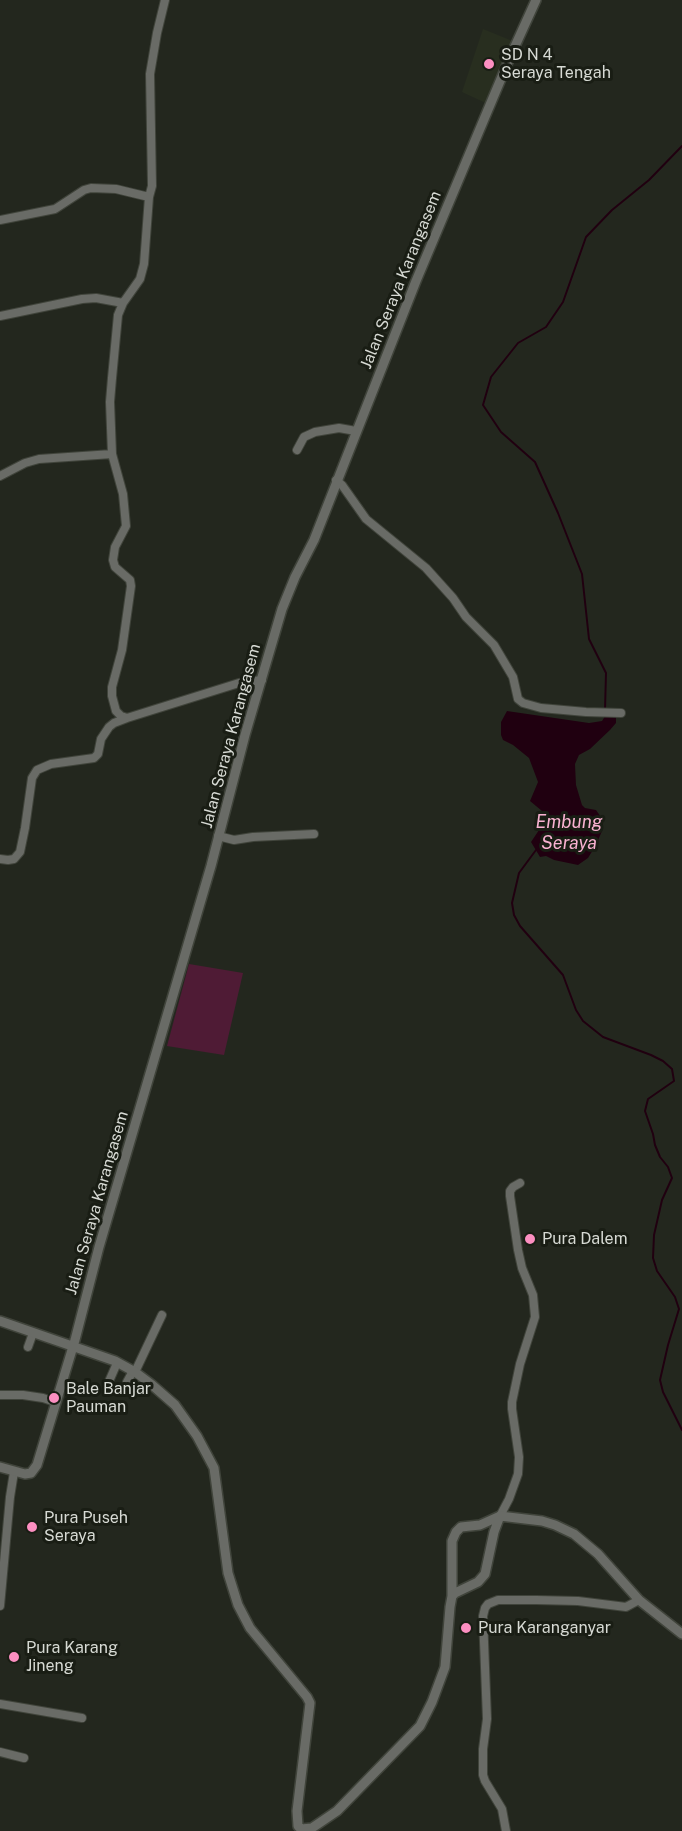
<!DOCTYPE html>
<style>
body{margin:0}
canvas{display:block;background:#23271e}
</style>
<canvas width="682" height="1831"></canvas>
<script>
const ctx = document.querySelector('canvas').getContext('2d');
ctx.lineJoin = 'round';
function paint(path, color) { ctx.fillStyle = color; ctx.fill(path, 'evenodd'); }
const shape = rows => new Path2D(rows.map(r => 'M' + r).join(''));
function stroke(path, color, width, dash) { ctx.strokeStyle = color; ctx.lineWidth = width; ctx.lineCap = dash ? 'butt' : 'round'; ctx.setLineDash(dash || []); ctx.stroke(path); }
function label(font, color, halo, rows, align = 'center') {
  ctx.font = font + ' "Public Sans",sans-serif'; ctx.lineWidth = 6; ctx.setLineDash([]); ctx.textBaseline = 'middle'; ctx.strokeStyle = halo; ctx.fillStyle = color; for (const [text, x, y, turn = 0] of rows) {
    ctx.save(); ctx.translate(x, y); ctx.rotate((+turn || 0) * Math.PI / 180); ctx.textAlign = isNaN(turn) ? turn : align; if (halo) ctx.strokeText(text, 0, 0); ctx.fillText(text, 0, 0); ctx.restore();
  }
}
const built = shape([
 [483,29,515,42,490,105,462,92]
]);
const green = shape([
 [189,964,243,973,224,1055,167,1046]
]);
const water = shape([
 [507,711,589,723,602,721,607,713,616,714,616,723,610,730,590,749,579,755,575,764,576,785,582,805,585,808,596,810,603,820,602,831,596,845,588,858,578,865,554,860,546,856,540,857,531,842,539,830,543,818,542,811,530,801,538,782,529,758,513,745,503,740,501,735,501,722]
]);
const stream = shape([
 [605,710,606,673,589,639,582,574,558,513,535,462,501,432,483,405,491,377,518,343,546,327,563,302,586,237,612,210,649,180,682,146],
 [536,850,519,873,512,903,514,915,520,926,563,975,576,1010,583,1021,603,1037,651,1055,663,1061,672,1069,674,1081,648,1099,645,1111,653,1134,655,1145,660,1157,668,1167,672,1178,662,1200,654,1235,653,1258,657,1271,675,1297,679,1309,668,1345,660,1380,663,1392,682,1430]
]);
const minor = shape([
 [165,0,157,33,150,74,152,186,149,197,144,264,140,279,123,303,118,315,112,378,110,402,112,454,123,494,126,526,115,547,113,560,115,567,130,580,131,586,122,650,112,687,112,696,116,711,121,716,127,718,239,683,262,680],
 [0,220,55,209,84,190,91,188,116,189,149,197],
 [0,316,82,299,96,298,123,303],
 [297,450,304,437,315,432,339,428,356,431],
 [0,476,25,463,39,459,112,454],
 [336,480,342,485,366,519,426,568,453,598,466,617,494,645,513,677,518,699,523,703,541,708,586,712,621,713],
 [218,836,234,840,253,837,314,834],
 [0,859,8,860,14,859,20,852,25,828,32,778,37,770,51,764,94,758,98,754,101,739,109,727,114,723,127,718],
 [28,1347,33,1333],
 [135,1372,162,1315],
 [127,1382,133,1371],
 [115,1389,107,1386,117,1363],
 [0,1395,23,1395,43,1398,55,1402],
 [500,1516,509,1499,518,1474,519,1457,512,1409,512,1402,520,1364,535,1317,533,1295,522,1268,518,1250,510,1196,510,1191,513,1187,520,1183],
 [0,1606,10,1497,14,1472],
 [0,1704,82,1718],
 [0,1752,24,1758],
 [506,1831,502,1809,485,1781,483,1775,483,1749,487,1719,483,1616,485,1608,488,1604,498,1600,536,1600,578,1601,626,1607,639,1600]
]);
const tertiary = shape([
 [0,1321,115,1361,135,1372,151,1384,175,1405,197,1436,214,1468,228,1573,238,1605,250,1628,307,1697,310,1703,297,1811,298,1826,301,1829,312,1828,337,1811,420,1726,432,1702,445,1667,450,1607,452,1596,455,1593,478,1582,485,1574,494,1532,500,1516,542,1521,555,1525,574,1534,598,1554,639,1600,682,1634],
 [0,1467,25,1474,31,1473,37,1465,75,1340,99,1247,211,866,245,735,282,609,295,577,314,540,416,281,511,55,536,0],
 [452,1596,452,1541,456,1532,461,1527,480,1525,500,1516]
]);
const markers = [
 [489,64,6,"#fc8fc1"],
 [530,1239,6,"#fc8fc1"],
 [54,1398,6,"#fc8fc1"],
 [32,1527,6,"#fc8fc1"],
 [466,1628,6,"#fc8fc1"],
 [14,1657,6,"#fc8fc1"]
];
const poiNames = [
 ["SD N 4",501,55],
 ["Seraya Tengah",501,73],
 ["Pura Dalem",542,1239],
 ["Bale Banjar",66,1389],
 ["Pauman",66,1407],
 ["Pura Puseh",44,1518],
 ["Seraya",44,1536],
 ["Pura Karanganyar",478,1628],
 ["Pura Karang",26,1648],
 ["Jineng",26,1666]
];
const streetNames = [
 ["Jalan Seraya Karangasem",401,280,-68],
 ["Jalan Seraya Karangasem",231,736,-75],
 ["Jalan Seraya Karangasem",97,1203,-74]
];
const waterNames = [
 ["Embung",569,822],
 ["Seraya",569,843]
];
paint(built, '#282e1f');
paint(green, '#4f1b35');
paint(water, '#200010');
stroke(stream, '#200010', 2);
stroke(minor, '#40443b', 10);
stroke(tertiary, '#40443b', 12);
stroke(minor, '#696b66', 8);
stroke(tertiary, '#696b66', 9);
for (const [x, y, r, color] of markers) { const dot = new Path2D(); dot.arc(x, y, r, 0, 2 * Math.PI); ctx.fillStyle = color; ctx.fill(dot); stroke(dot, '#191d14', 2); }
label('16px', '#d7dad4', '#191d14', poiNames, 'left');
label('16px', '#d7dad4', '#191d14', streetNames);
label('italic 18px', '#f9b2d1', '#191d14', waterNames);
</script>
